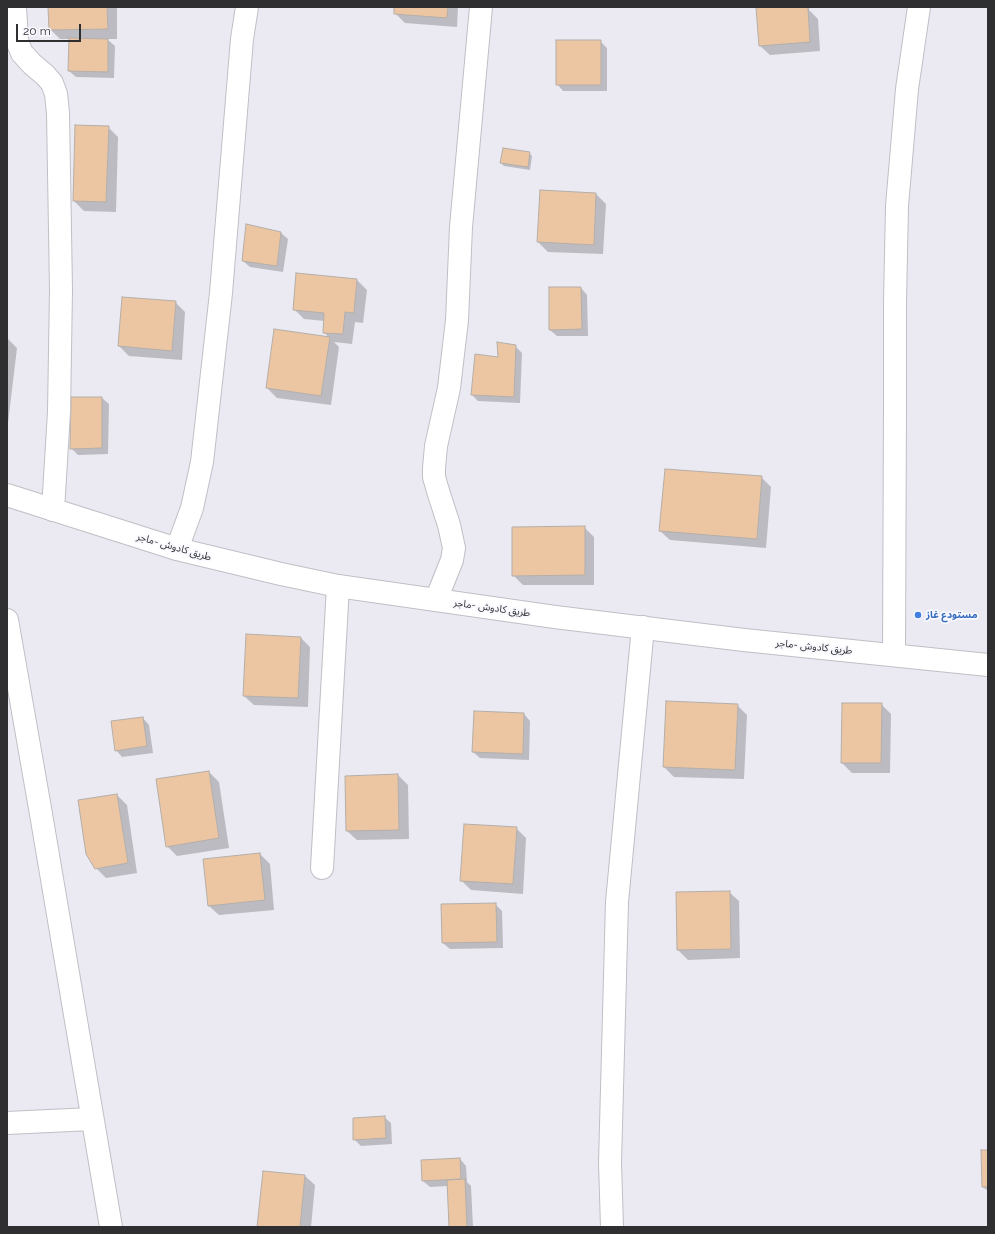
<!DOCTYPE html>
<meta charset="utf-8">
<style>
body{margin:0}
#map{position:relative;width:995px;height:1234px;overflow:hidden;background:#ebeaf2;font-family:Raleway,sans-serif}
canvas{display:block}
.frame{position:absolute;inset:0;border:8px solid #2f2f32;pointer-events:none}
.scale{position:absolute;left:16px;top:24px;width:65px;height:18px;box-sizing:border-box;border:2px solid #2f2f32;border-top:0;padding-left:5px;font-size:12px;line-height:14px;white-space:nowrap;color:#2f2f32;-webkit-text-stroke:3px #f8f8ff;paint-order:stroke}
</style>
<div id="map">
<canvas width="995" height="1234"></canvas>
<div class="frame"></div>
<div class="scale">20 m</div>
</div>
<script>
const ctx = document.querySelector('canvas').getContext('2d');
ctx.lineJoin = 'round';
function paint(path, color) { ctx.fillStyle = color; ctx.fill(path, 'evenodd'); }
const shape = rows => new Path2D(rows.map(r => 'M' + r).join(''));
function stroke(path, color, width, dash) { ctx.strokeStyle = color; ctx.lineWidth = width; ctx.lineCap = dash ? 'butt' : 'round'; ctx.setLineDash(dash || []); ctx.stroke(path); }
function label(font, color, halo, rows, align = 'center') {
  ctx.font = font + ' Raleway,"Noto Sans Arabic",sans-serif'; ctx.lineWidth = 3.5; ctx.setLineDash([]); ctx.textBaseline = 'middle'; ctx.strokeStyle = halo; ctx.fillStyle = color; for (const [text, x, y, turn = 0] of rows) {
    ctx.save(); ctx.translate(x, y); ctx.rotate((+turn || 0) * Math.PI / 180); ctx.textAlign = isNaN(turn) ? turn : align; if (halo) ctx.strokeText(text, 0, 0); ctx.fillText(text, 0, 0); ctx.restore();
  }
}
const shadow = shape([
 [49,7,117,7,117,39,107,39,115,46,114,78,76,77,69,71,70,39,60,39,50,29],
 [395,7,458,7,457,27,405,23,395,13],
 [767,7,809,7,809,10,818,19,820,51,770,55,760,46],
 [600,41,607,48,607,91,563,91,557,84],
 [108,127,118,137,116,212,84,211,74,201],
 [529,153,532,156,530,170,504,166,501,163],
 [596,194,606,204,603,254,548,252,538,242],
 [247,225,281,233,288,239,283,272,250,267,243,261],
 [357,280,367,290,363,323,355,322,352,344,334,342,339,347,331,405,277,398,267,388,329,338,324,332,325,321,304,319,294,309],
 [581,288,587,295,588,336,557,336,550,330],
 [175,302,185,312,182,360,129,356,119,346],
 [7,338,17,348,8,423,7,423],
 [515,346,522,353,520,403,478,401,472,395,499,358],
 [72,398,102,398,109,404,108,454,78,455,71,448],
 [761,477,771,487,766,548,670,540,660,531],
 [584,527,594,537,594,585,523,585,513,575],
 [300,637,310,647,308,707,254,705,244,696],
 [881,704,891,714,890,773,852,773,842,763],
 [737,705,747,715,744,779,674,777,664,767],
 [524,714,530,721,529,760,480,758,473,752],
 [143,718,149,725,153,753,122,757,116,750],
 [209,772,219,782,229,848,177,856,167,846],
 [398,775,408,785,409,839,357,840,347,831],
 [117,795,127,805,137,873,106,878,96,868,79,801],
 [516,828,526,838,523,894,471,890,461,880],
 [260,854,270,864,274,910,219,915,209,906],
 [729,892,739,901,740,958,688,960,678,950],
 [495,904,502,911,503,948,450,949,443,943],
 [384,1117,391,1123,392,1144,361,1146,354,1139],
 [988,1151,988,1191,983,1187],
 [460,1159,466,1166,467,1182,471,1186,473,1227,450,1227,448,1186,430,1187,423,1181],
 [264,1172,305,1176,315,1185,311,1227,258,1227]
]);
const building = shape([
 [48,7,107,7,108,29,49,30,48,7],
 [394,7,448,7,447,18,394,14,394,7],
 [763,7,804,7,808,8,810,42,759,46,756,8,763,7],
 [69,38,108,39,108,72,68,71,69,38],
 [556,40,601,40,601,85,556,85,556,40],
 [75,125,109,126,106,202,73,201,75,125],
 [503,148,530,152,528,167,500,163,503,148],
 [540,190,596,193,594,245,537,242,540,190],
 [246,224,281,232,277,266,242,261,246,224],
 [296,273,357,279,354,313,345,312,343,334,323,333,324,313,293,310,296,273],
 [549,287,581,287,582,329,549,330,549,287],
 [122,297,176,301,172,351,118,346,122,297],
 [274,329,330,337,321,396,266,388,274,329],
 [497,342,516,345,514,397,471,395,475,354,498,357,497,342],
 [71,397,102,397,102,448,70,449,71,397],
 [665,469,762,476,757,539,659,531,665,469],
 [585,526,585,575,512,576,512,527,585,526],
 [246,634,301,637,298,698,243,696,246,634],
 [666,701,738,704,735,770,663,767,666,701],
 [842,703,882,703,881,763,841,763,842,703],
 [474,711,524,713,523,754,472,752,474,711],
 [143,717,147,746,115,751,111,721,143,717],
 [209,771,219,838,166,847,156,779,209,771],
 [398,774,399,830,346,831,345,776,398,774],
 [117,794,128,863,95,869,86,854,78,800,117,794],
 [464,824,517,827,513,884,460,881,464,824],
 [260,853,265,900,208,906,203,859,260,853],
 [730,891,731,949,677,950,676,892,730,891],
 [496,903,497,942,442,943,441,904,496,903],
 [385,1116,386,1138,353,1140,353,1118,385,1116],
 [981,1150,988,1150,988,1187,982,1187,981,1150],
 [460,1158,461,1179,422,1181,421,1160,460,1158],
 [263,1171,305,1175,300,1227,257,1227,263,1171],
 [465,1179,467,1227,449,1227,447,1180,465,1179]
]);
const minor = shape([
 [15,7,17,41,22,53,32,64,45,75,52,83,56,94,58,113,61,290,59,412,53,510],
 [177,549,192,508,202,462,221,293,242,39,247,7],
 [436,600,452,560,454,548,449,525,438,491,434,477,434,468,436,446,449,388,457,320,461,227,481,7],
 [894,655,895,404,895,302,897,206,907,89,919,7],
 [322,868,338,586],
 [7,1123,92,1119],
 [612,1227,610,1163,617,902,643,627]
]);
const tertiary = shape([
 [7,620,41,814,111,1227]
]);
const trunk = shape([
 [7,495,177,549,281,574,338,586,555,617,744,640,988,665]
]);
const markers = [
 [918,615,4,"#3f7fe0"]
];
const streetNames = [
 ["طريق كادوش -ماجر",174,547,16],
 ["طريق كادوش -ماجر",492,608,8],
 ["طريق كادوش -ماجر",814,647,6]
];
const shopNames = [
 ["مستودع غاز",926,615]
];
paint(shadow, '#0003');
paint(building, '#ecc6a3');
stroke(building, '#b4aea9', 1);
stroke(minor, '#bfbfc6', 24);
stroke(tertiary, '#bfbfc6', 24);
stroke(trunk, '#bfbfc6', 24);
stroke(minor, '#fff', 22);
stroke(tertiary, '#fff', 22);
stroke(trunk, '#fff', 22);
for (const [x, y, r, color] of markers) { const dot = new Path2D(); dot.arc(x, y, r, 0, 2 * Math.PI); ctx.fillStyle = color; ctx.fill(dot); stroke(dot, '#f8f8ff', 1.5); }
label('10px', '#2f2f32', '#f8f8ff', streetNames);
label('bold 10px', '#366cbe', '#f8f8ff', shopNames, 'left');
</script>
